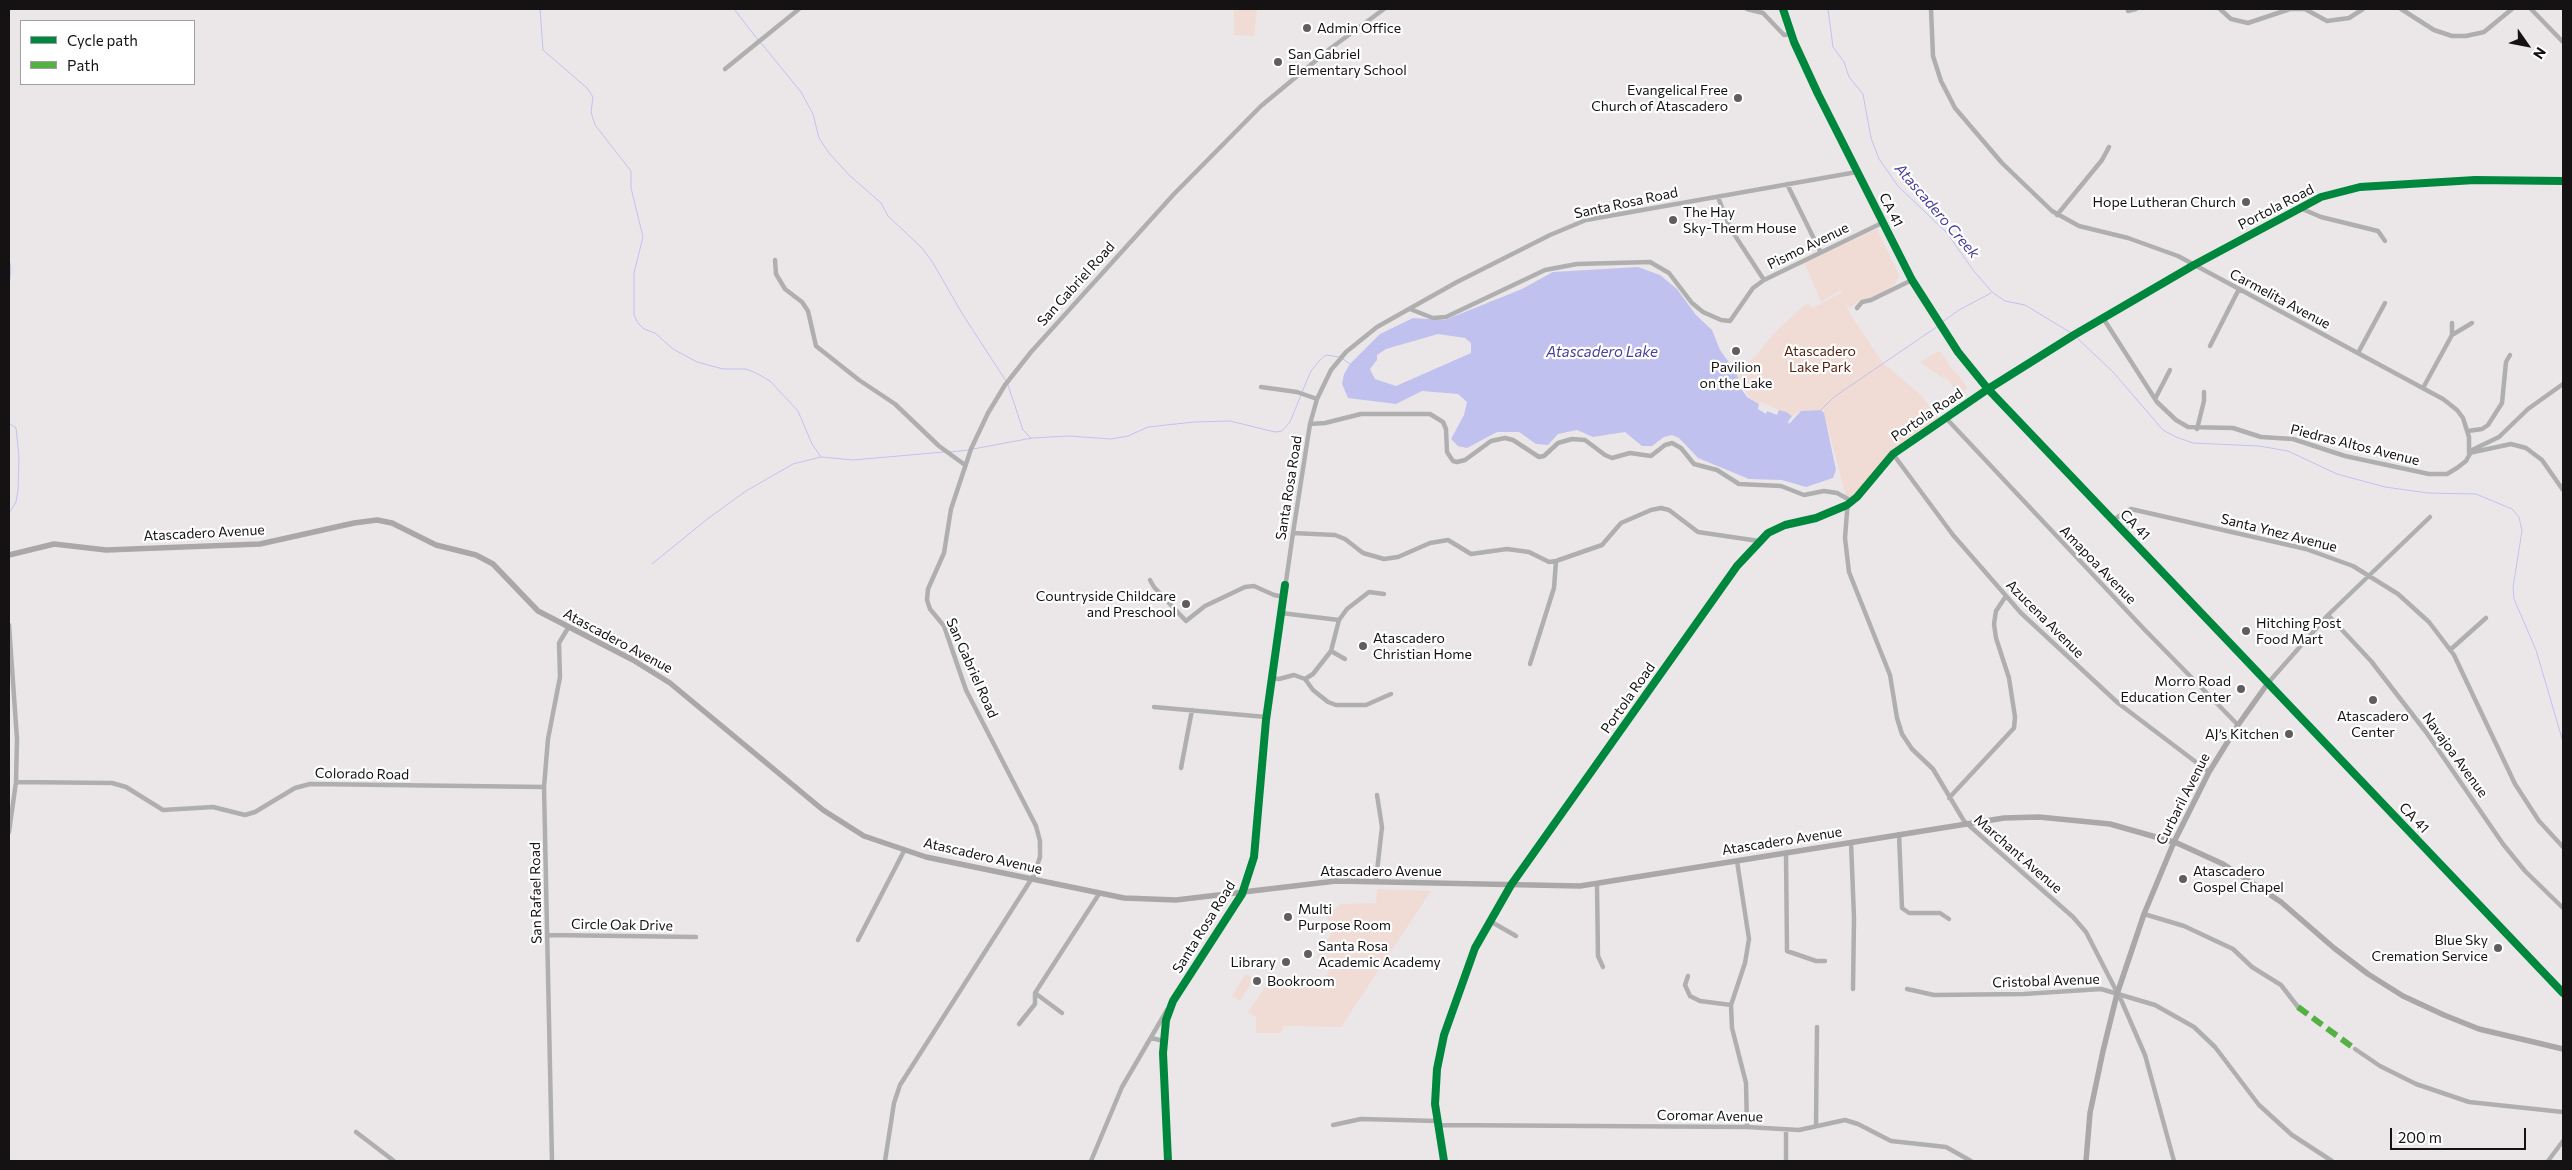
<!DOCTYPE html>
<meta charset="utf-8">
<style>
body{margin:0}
#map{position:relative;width:2572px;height:1170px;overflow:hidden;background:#ebe7e9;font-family:Commissioner,sans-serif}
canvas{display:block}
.frame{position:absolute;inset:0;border:10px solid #141213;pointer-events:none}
.legend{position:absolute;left:20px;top:20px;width:175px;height:65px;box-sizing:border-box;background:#fff;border:1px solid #a1a0a1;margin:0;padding:6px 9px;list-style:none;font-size:15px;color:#141213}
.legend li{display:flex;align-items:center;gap:10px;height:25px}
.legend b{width:25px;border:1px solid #a1a0a1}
.north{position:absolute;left:2502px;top:20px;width:50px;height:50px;-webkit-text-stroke:4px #fff;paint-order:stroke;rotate:123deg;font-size:14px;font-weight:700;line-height:20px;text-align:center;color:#141213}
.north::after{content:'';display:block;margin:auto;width:18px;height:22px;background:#141213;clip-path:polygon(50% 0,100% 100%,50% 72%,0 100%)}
.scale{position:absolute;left:2390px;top:1128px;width:136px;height:22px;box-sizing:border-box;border:2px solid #141213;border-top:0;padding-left:6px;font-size:15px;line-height:18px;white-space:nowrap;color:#141213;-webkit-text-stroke:4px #fff;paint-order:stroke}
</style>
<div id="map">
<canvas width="2572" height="1170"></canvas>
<div class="frame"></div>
<ul class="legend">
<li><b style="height:6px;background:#00873e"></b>Cycle path</li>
<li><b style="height:6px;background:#55b144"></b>Path</li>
</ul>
<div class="north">N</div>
<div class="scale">200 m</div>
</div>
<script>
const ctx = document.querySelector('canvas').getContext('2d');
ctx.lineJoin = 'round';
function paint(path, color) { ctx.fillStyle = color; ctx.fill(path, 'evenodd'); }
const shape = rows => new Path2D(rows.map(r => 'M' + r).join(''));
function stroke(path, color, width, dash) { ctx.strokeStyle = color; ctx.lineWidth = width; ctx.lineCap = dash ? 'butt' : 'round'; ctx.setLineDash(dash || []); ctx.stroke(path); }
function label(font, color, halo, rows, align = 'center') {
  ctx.font = font + ' Commissioner,sans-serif'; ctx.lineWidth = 4.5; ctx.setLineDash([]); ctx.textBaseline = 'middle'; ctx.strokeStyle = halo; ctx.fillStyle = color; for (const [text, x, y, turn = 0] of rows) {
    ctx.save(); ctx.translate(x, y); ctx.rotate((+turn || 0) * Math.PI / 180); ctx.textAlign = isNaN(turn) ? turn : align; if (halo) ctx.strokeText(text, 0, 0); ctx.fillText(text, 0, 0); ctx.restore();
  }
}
const green = shape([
 [1234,9,1257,9,1254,36,1234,35],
 [1877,229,1899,275,1898,279,1895,284,1878,295,1860,300,1849,308,1845,301,1850,314,1883,363,1921,395,1937,417,1945,417,1892,454,1867,486,1848,504,1823,410,1800,411,1793,416,1761,402,1758,403,1748,396,1736,372,1756,356,1774,333,1807,303,1813,308,1842,292,1841,290,1821,302,1804,262],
 [1937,352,1941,352,1950,366,1966,385,1967,388,1959,395,1946,377,1943,378,1920,362],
 [1377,889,1431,891,1341,1027,1284,1026,1281,1033,1256,1033,1256,1017,1248,1012,1268,983,1267,975,1273,965,1277,967,1272,974,1273,979,1291,990,1299,977,1305,981,1325,978,1332,967,1325,962,1338,940,1324,962,1316,957,1337,925,1326,918,1340,904,1376,903],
 [1245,975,1248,975,1253,980,1240,1001,1232,996]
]);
const water = shape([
 [1638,267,1660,275,1677,289,1696,315,1712,330,1720,350,1736,372,1742,390,1747,397,1759,404,1758,409,1766,414,1767,411,1777,415,1779,410,1786,412,1792,416,1788,422,1789,424,1801,411,1821,410,1824,413,1836,470,1833,478,1806,487,1782,480,1749,479,1698,458,1679,438,1672,435,1664,437,1652,446,1642,446,1625,432,1593,437,1577,430,1558,434,1548,445,1536,444,1519,432,1497,432,1467,448,1458,446,1451,439,1464,415,1467,402,1458,394,1422,391,1396,404,1348,398,1342,384,1344,374,1350,364,1380,334,1413,318,1445,320,1522,289,1553,272],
 [1438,334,1465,338,1471,343,1471,353,1396,386,1375,379,1370,369,1377,360,1377,355,1386,349]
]);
const stream = shape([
 [540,9,543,50,587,88,593,97,591,112,595,125,631,171,631,188,643,237,634,273,634,315,638,323,644,329,655,333,673,349,697,362,723,369,746,369,756,373,770,381,798,411,812,444,821,457],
 [734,9,758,40],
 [1828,9,1833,47,1844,62,1849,77,1863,94,1871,138,1879,159,1889,173,1898,186,1947,233,1973,270,1992,292,2005,301,2025,305,2073,334],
 [761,43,801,92,813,114,819,138,829,153,849,175,881,203,888,216,922,248,933,263,963,315,1006,381],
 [9,259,11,268,9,288],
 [1941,323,1959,310,1991,293],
 [2076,337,2113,372,2163,430,2176,437,2193,443,2259,446,2288,451,2337,474,2385,487,2428,493,2476,494,2512,509,2519,517,2522,531,2513,587,2514,599,2536,650,2563,742],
 [1343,359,1350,364],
 [1008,385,1023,430,1031,438],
 [1302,392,1311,371,1319,361,1326,355,1339,357],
 [1821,410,1834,397,1938,326],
 [9,423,16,428,19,457,18,490,16,502,9,513],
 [973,449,1032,438,1069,436,1111,439,1128,436,1148,427,1194,422,1230,421,1275,432,1282,431,1290,422,1301,395],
 [950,452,969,450],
 [652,564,706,520,746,491,793,464,821,457,853,460,944,452]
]);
const minor = shape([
 [1747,9,1763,13,1784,35,1792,34],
 [1931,9,1933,56,1941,81,1955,108,2002,163,2052,211,2079,226,2128,238,2178,256,2443,399,2457,410,2463,418,2469,437,2469,453,2511,444,2526,448,2542,460,2563,490],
 [2220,9,2231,19,2248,23,2290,9,2305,9,2327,21,2349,18,2363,9],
 [2401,9,2434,30,2452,36,2466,36,2484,32,2512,9],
 [2531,9,2563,42],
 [2128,11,2136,9],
 [725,69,799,9],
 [1787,184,1820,251],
 [1718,197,1730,228,1764,280],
 [2300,208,2321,217,2378,231,2385,241],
 [2057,215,2102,160,2109,147],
 [775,260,776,274,785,289,802,302,808,311,816,346,859,380,895,404,939,446,965,465],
 [1857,308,1862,302,1871,300,1912,280],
 [1410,309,1433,318,1446,317,1545,270,1577,264,1650,262,1669,273,1692,303,1703,312,1721,320,1730,321,1753,288,1764,280,1884,222],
 [2103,318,2157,402,2176,420,2188,427,2233,428,2261,437,2293,439,2345,456,2429,474,2447,474,2457,468,2466,461,2472,450,2499,437,2528,409,2563,384],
 [2452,323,2452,335],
 [2210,346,2239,289],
 [2358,353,2385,303],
 [1261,387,1297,392,1317,399],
 [2423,388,2452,335,2472,323],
 [2155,399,2170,370],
 [1945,417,2144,629,2238,725],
 [1310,424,1325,423,1361,414,1430,414,1443,422,1446,429,1447,452,1453,461,1457,462,1465,460,1491,441,1505,438,1513,440,1539,457,1544,456,1558,443,1572,439,1585,440,1605,455,1612,458,1630,453,1651,456,1665,445,1672,443,1681,448,1694,464,1717,470,1739,484,1781,486,1804,495,1824,491,1837,493,1848,499,1845,538,1849,572,1890,675,1897,718,1902,734,1912,749,1933,769,1964,821,2073,917,2086,932,2122,1002,2145,1055,2174,1161],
 [2197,429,2204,401,2204,392],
 [2468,431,2482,429,2488,425,2502,403,2506,362,2510,355],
 [1893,454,1953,535,2021,613,2118,703,2209,772],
 [2113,520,2131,509,2306,549,2353,566,2398,594,2429,622,2454,655,2515,784,2539,821,2563,847],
 [1293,533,1335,535,1345,539,1363,553,1384,559,1398,557,1430,543,1448,540,1471,554,1507,549,1529,552,1549,562,1556,561,1602,545,1621,523,1651,510,1661,508,1669,510,1698,532,1759,541],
 [1150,580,1154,587,1186,621,1205,606,1245,587,1254,586,1274,595,1284,597],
 [1281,613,1339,620,1331,651,1345,659],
 [2328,615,2371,661,2426,732,2503,844,2525,871,2563,908],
 [1339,620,1347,609,1369,592,1384,594],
 [9,625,17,739,16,782,9,832],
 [2450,650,2486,618],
 [1331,651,1313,674,1305,679,1313,690,1328,702,1336,705,1366,705,1391,694],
 [1530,664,1554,588,1556,561],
 [1272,678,1279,679,1294,675,1305,679],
 [2268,683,2328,615,2430,517],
 [1154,707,1266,717],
 [1181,768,1192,710],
 [16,782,112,783,126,787,163,810,213,807,245,815,255,812,295,788,310,784,544,787],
 [1949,798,2014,728,2015,717,2009,678,1996,638,1994,624,1996,611,2006,596],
 [1899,834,1902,908,1909,913,1940,913,1949,919],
 [1851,842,1854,918,1853,989],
 [1786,853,1787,951,1816,961,1825,961],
 [1737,861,1749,939,1745,963,1731,1005,1732,1028,1746,1083,1747,1127],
 [1376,880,1382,827,1377,795],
 [1597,885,1598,956,1603,967],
 [2144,914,2184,926,2233,949,2252,967,2281,985,2298,1007],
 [1490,921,1516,936],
 [548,935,696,937],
 [858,940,904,851],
 [1688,976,1685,985,1690,996,1700,1001,1731,1005],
 [1907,989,1934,995,2024,994,2101,989,2155,1005,2194,1027,2215,1047,2259,1105,2292,1135,2332,1161],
 [1035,993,1062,1013],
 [1019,1024,1035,1004,1035,993,1099,894],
 [1151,1038,1164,1041],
 [2355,1049,2380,1066,2416,1084,2469,1102,2563,1112],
 [1333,1125,1361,1119,1437,1121],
 [1437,1125,1747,1127,1799,1130,1845,1120,1858,1124,1891,1141,1946,1147,1971,1161],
 [1816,1126,1817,1027],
 [1786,1130,1786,1161],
 [356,1132,394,1161],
 [552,1161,544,787,548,739,560,677,559,643,568,628],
 [885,1161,894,1103,900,1085,1034,875,1040,857,1040,841,1036,826,966,690,944,626,930,609,927,600,928,589,944,553,951,509,971,449,988,413,1005,385,1031,352,1174,194,1261,106,1331,48,1384,9],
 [1091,1161,1122,1087,1167,1010],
 [1168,1161,1163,1053,1166,1020,1173,1001,1242,894,1254,857,1266,720,1293,533,1310,424,1317,399,1331,370,1346,352,1377,327,1457,282,1550,235,1586,220,1857,172],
 [1444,1161,1435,1104,1437,1069,1444,1035,1475,948,1511,885,1737,566,1768,533,1785,525,1816,518,1847,505,1857,497,1893,454,1988,389,2074,335,2194,265,2321,197,2360,187,2475,180,2563,181],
 [2548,1161,2563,1141]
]);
const major = shape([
 [1783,9,1794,42,1818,94,1912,280,1958,352,1988,389,2563,993],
 [9,555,54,544,106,550,260,544,354,523,377,520,392,523,436,545,476,555,493,564,538,611,633,660,670,683,823,810,864,836,926,857,1124,898,1176,900,1336,881,1580,886,2004,818,2039,817,2110,824,2177,843,2223,864,2281,902,2334,948,2368,974,2403,996,2444,1015,2479,1029,2563,1049],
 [2086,1161,2090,1113,2103,1051,2117,994,2144,914,2174,842,2209,772,2238,725,2268,683]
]);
const quiet = shape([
 [2298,1007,2355,1049]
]);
const cycleway = shape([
 [1783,9,1794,42,1818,94,1912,280,1958,352,1988,389,2563,993],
 [1168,1161,1163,1053,1166,1020,1173,1001,1242,894,1254,857,1266,720,1285,585],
 [1444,1161,1435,1104,1437,1069,1444,1035,1475,948,1511,885,1737,566,1768,533,1785,525,1816,518,1847,505,1857,497,1893,454,1988,389,2074,335,2194,265,2321,197,2360,187,2475,180,2563,181]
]);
const markers = [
 [1307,28,5,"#5f5d5e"],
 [1278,62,5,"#5f5d5e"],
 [1738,98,5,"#5f5d5e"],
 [2246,202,5,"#5f5d5e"],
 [1673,220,5,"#5f5d5e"],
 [1736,351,5,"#5f5d5e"],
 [1186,604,5,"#5f5d5e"],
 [2246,631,5,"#5f5d5e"],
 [1363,646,5,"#5f5d5e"],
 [2241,689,5,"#5f5d5e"],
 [2373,700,5,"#5f5d5e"],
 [2289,734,5,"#5f5d5e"],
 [2183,879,5,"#5f5d5e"],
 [1288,917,5,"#5f5d5e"],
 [2498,948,5,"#5f5d5e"],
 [1308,954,5,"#5f5d5e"],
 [1286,962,5,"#5f5d5e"],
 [1257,981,5,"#5f5d5e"]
];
const poiNames = [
 ["Admin Office",1317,28],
 ["San Gabriel",1288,54],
 ["Elementary School",1288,70],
 ["Evangelical Free",1728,90,"right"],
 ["Church of Atascadero",1728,106,"right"],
 ["Hope Lutheran Church",2236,202,"right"],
 ["The Hay",1683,212],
 ["Sky-Therm House",1683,228],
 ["Pavilion",1736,367,"center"],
 ["on the Lake",1736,383,"center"],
 ["Countryside Childcare",1176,596,"right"],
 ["and Preschool",1176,612,"right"],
 ["Hitching Post",2256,623],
 ["Food Mart",2256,639],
 ["Atascadero",1373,638],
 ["Christian Home",1373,654],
 ["Morro Road",2231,681,"right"],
 ["Education Center",2231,697,"right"],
 ["Atascadero",2373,716,"center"],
 ["Center",2373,732,"center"],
 ["AJ’s Kitchen",2279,734,"right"],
 ["Atascadero",2193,871],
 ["Gospel Chapel",2193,887],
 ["Multi",1298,909],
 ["Purpose Room",1298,925],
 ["Blue Sky",2488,940,"right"],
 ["Cremation Service",2488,956,"right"],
 ["Santa Rosa",1318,946],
 ["Academic Academy",1318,962],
 ["Library",1276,962,"right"],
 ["Bookroom",1267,981]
];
const streetNames = [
 ["Santa Rosa Road",1626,203,-12],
 ["Portola Road",2276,207,-27],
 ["CA 41",1891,210,63],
 ["Pismo Avenue",1808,246,-26],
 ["San Gabriel Road",1076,284,-48],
 ["Carmelita Avenue",2280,299,28],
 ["Portola Road",1927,415,-34],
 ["Piedras Altos Avenue",2355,445,14],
 ["Santa Rosa Road",1289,488,-81],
 ["CA 41",2135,525,46],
 ["Atascadero Avenue",204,533,-3],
 ["Santa Ynez Avenue",2279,533,14],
 ["Amapoa Avenue",2098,565,46],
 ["Azucena Avenue",2045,619,45],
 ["Atascadero Avenue",618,641,28],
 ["San Gabriel Road",972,668,66],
 ["Portola Road",1628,698,-55],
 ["Navajoa Avenue",2455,755,54],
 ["Colorado Road",362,774,1],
 ["Curbaril Avenue",2183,799,-63],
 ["CA 41",2414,818,46],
 ["Atascadero Avenue",1782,841,-9],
 ["Marchant Avenue",2018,854,41],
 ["Atascadero Avenue",983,856,13],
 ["Atascadero Avenue",1381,871],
 ["San Rafael Road",536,893,-91],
 ["Circle Oak Drive",622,925,1],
 ["Santa Rosa Road",1204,927,-58],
 ["Cristobal Avenue",2046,981,-2],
 ["Coromar Avenue",1710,1116,1]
];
const parkNames = [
 ["Atascadero",1820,351],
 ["Lake Park",1820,367]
];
const waterNames = [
 ["Atascadero Creek",1937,211,49],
 ["Atascadero Lake",1602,352]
];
paint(green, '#f0dbd5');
paint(water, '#c1c1ef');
stroke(stream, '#c1c1ef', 1);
stroke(minor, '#b0afaf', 4.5);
stroke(major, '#a9a7a8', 5.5);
stroke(quiet, '#55b144', 6, [12, 6]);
stroke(cycleway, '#00873e', 8);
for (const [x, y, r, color] of markers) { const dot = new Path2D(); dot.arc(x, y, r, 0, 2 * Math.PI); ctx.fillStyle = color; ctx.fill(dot); stroke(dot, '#fff', 2); }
label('14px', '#141213', '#fff', poiNames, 'left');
label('14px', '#141213', '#fff', streetNames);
label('14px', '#551e0a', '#fff', parkNames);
label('italic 15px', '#483f9b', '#fff', waterNames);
</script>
